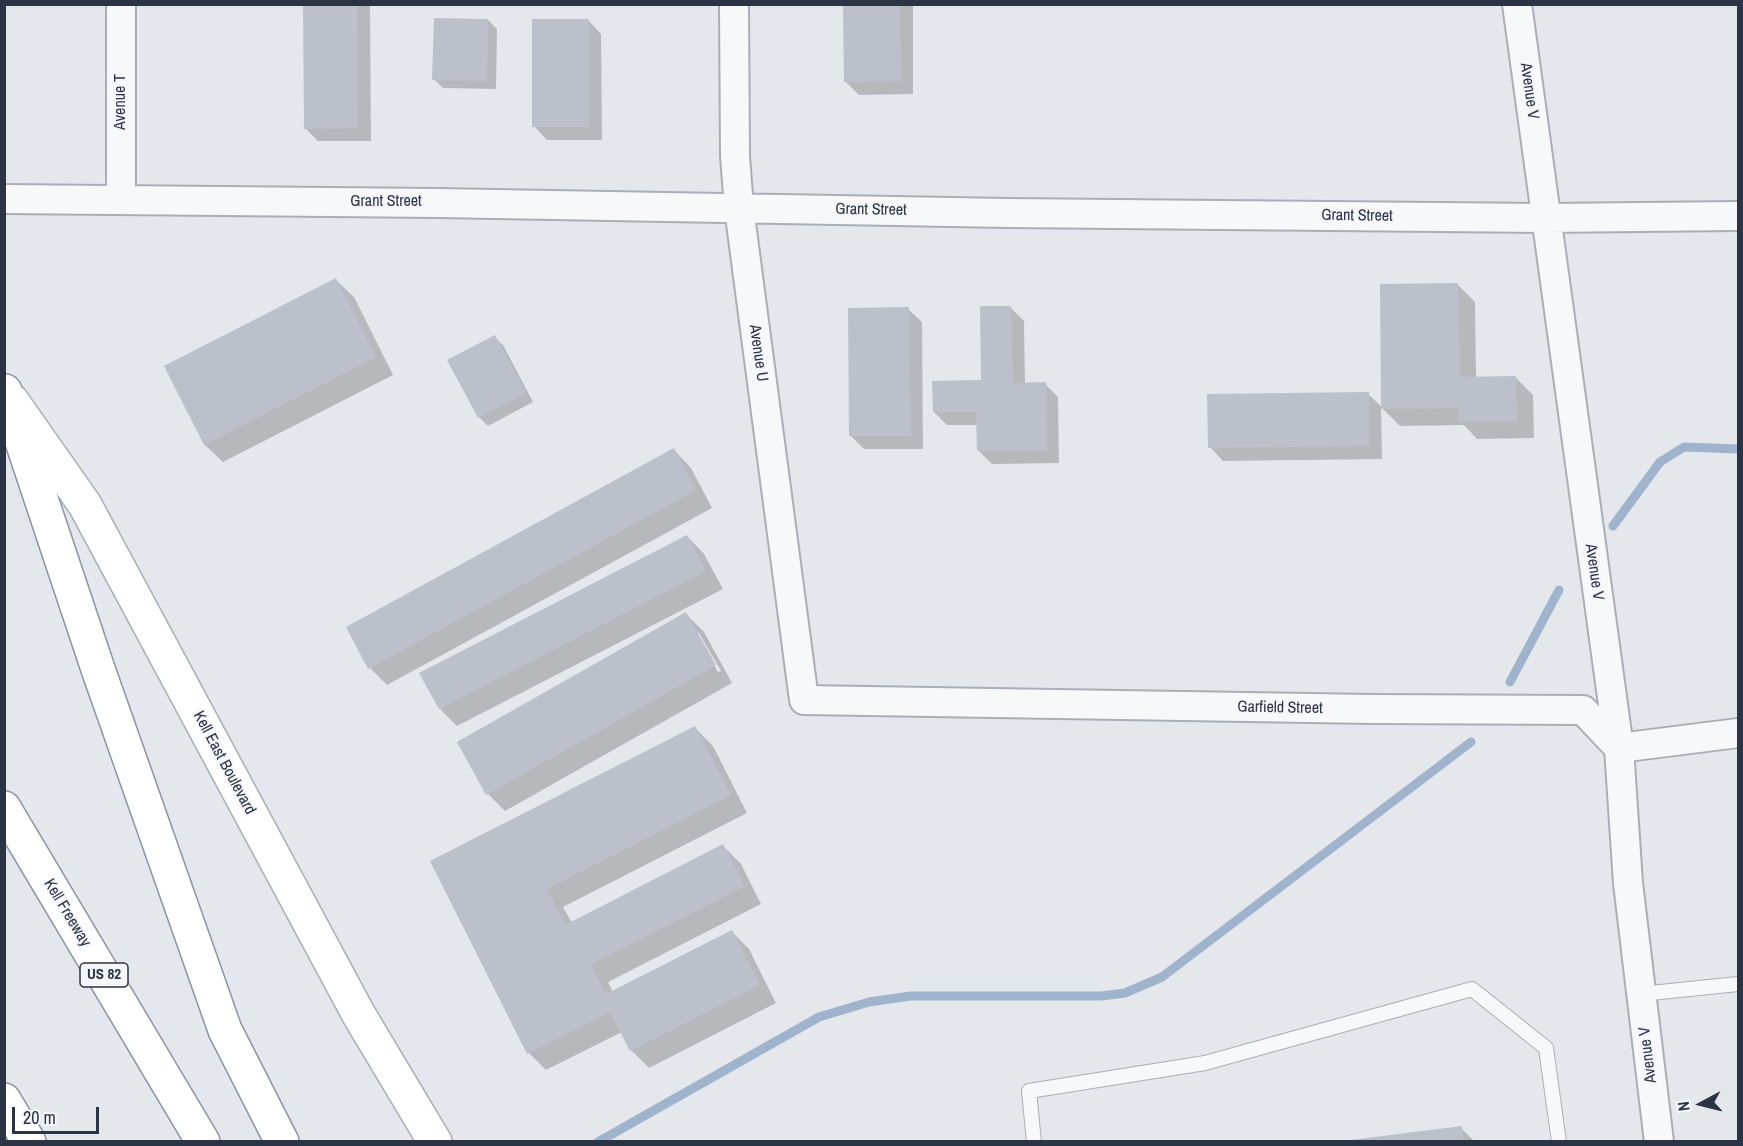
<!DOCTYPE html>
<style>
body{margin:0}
#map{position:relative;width:1743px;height:1146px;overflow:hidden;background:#e4e7ec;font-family:"Archivo Narrow",sans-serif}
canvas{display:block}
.frame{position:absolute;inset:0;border:6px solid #2b3445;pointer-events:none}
.north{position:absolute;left:1671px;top:1074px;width:60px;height:60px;-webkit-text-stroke:4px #f4f6f9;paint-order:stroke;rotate:263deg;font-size:16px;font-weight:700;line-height:24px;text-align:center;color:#2b3445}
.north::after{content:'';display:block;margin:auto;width:21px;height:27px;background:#2b3445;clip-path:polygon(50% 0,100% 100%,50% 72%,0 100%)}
.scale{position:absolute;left:12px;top:1107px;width:87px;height:27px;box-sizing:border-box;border:3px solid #2b3445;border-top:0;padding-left:8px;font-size:18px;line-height:21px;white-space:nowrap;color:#2b3445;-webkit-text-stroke:4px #f4f6f9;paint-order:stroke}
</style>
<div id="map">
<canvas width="1743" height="1146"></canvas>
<div class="frame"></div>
<div class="north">N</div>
<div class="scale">20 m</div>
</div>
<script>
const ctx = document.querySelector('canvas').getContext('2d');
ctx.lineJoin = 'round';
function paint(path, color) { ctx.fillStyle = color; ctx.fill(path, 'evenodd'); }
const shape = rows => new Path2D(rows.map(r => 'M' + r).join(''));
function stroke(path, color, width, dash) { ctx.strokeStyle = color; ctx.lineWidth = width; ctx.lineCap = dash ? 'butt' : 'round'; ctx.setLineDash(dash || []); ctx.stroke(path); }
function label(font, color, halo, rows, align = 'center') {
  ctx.font = font + ' "Archivo Narrow",sans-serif'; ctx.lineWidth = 4.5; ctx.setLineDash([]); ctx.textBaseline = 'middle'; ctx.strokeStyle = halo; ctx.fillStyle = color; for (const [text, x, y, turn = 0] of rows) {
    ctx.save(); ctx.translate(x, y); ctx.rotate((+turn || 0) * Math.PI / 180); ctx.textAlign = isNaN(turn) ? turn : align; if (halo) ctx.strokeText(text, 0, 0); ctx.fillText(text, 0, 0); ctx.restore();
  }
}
const shadow = shape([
 [304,4,370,4,371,141,318,141,305,128],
 [844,4,913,4,913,94,859,95,845,81],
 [488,20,497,29,496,89,443,88,434,79],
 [588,20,601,34,602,140,547,140,534,126],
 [336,280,354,297,393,375,223,462,205,445,166,367],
 [1458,285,1475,302,1476,378,1516,378,1533,395,1534,438,1477,439,1464,425,1400,426,1381,407,1382,459,1223,461,1210,447,1368,394,1383,408],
 [1010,307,1024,321,1025,384,1045,384,1058,397,1059,463,992,464,979,451,978,425,947,425,934,412,983,382],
 [908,309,922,322,923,449,864,449,851,436],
 [494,337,503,345,533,402,488,426,479,417],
 [674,450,691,468,712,508,387,685,370,668],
 [687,536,704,554,723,589,457,726,440,709],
 [686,614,704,632,732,683,505,811,488,794],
 [696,633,699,633,721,671,718,672],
 [695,728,713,746,747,813,563,907,572,923,723,846,741,864,761,904,608,982,613,992,732,932,749,949,776,1003,649,1068,631,1050,622,1032,546,1070,529,1053,432,862],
 [1461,1128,1475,1142,1351,1142]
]);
const stream = shape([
 [1613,526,1660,462,1684,447,1738,449],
 [1510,682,1559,590],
 [598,1142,819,1017,869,1002,911,996,1101,996,1125,993,1162,977,1471,742]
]);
const building = shape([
 [303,4,357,4,358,128,304,129],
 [843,4,900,4,901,81,844,82],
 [434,18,488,19,487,81,432,80],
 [532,19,589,19,589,127,532,127],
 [336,278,376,357,204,445,164,366],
 [1458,283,1460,377,1516,376,1517,421,1458,422,1458,408,1381,409,1380,284],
 [980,306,1011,306,1013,383,1046,382,1047,450,977,451,976,412,933,412,932,381,981,380],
 [909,307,911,436,849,436,848,308],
 [495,335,526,393,478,418,447,360],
 [1369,392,1369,446,1208,448,1207,394],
 [674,448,696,490,368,669,346,627],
 [687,535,706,571,439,709,419,673],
 [686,612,716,665,486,795,457,742],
 [695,726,731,795,547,889,565,925,723,844,745,886,591,964,606,994,732,930,760,985,630,1051,610,1012,527,1054,430,861],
 [1462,1126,1464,1142,1351,1142,1351,1140]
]);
const service = shape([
 [1641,994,1738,984],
 [1034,1142,1029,1091,1205,1063,1472,989,1546,1048,1559,1142]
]);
const minor = shape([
 [734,4,735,156,739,208,804,700,1373,709,1583,710,1619,748,1738,733],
 [1517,4,1619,748,1628,883,1659,1142],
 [4,199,438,203,1008,213,1545,218,1738,216],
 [121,200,121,4]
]);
const secondary = shape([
 [12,401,85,505,359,1015,435,1142]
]);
const motorway = shape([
 [5,391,98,669,225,1030,282,1142],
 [4,808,203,1142],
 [4,1100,29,1142]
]);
const shields = [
 [104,975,48]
];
const shieldNames = [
 ["US 82",104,975]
];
const streetNames = [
 ["Avenue V",1529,91,82],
 ["Avenue T",121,102,-90],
 ["Grant Street",386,202],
 ["Grant Street",871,210,1],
 ["Grant Street",1357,216,1],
 ["Avenue U",758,353,82],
 ["Avenue V",1594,572,82],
 ["Garfield Street",1280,708,1],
 ["Kell East Boulevard",224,763,62],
 ["Kell Freeway",67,913,59],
 ["Avenue V",1648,1055,-97]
];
paint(shadow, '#0003');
stroke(stream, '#9fb4cc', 9);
paint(building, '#bbc0ca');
stroke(service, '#a9aeb7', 16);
stroke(minor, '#a9aeb7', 32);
stroke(secondary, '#a9aeb7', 36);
stroke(motorway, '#8b94a3', 36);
stroke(service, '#f7f8fa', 14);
stroke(minor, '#f7f8fa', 28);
stroke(secondary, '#fff', 33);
stroke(motorway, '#fff', 33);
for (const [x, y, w] of shields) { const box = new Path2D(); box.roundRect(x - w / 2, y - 12, w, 24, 4.5); ctx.fillStyle = '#f4f6f9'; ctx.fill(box); stroke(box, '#2b3445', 1.5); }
label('bold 15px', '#2b3445', null, shieldNames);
label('16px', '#2b3445', '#f4f6f9', streetNames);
</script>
